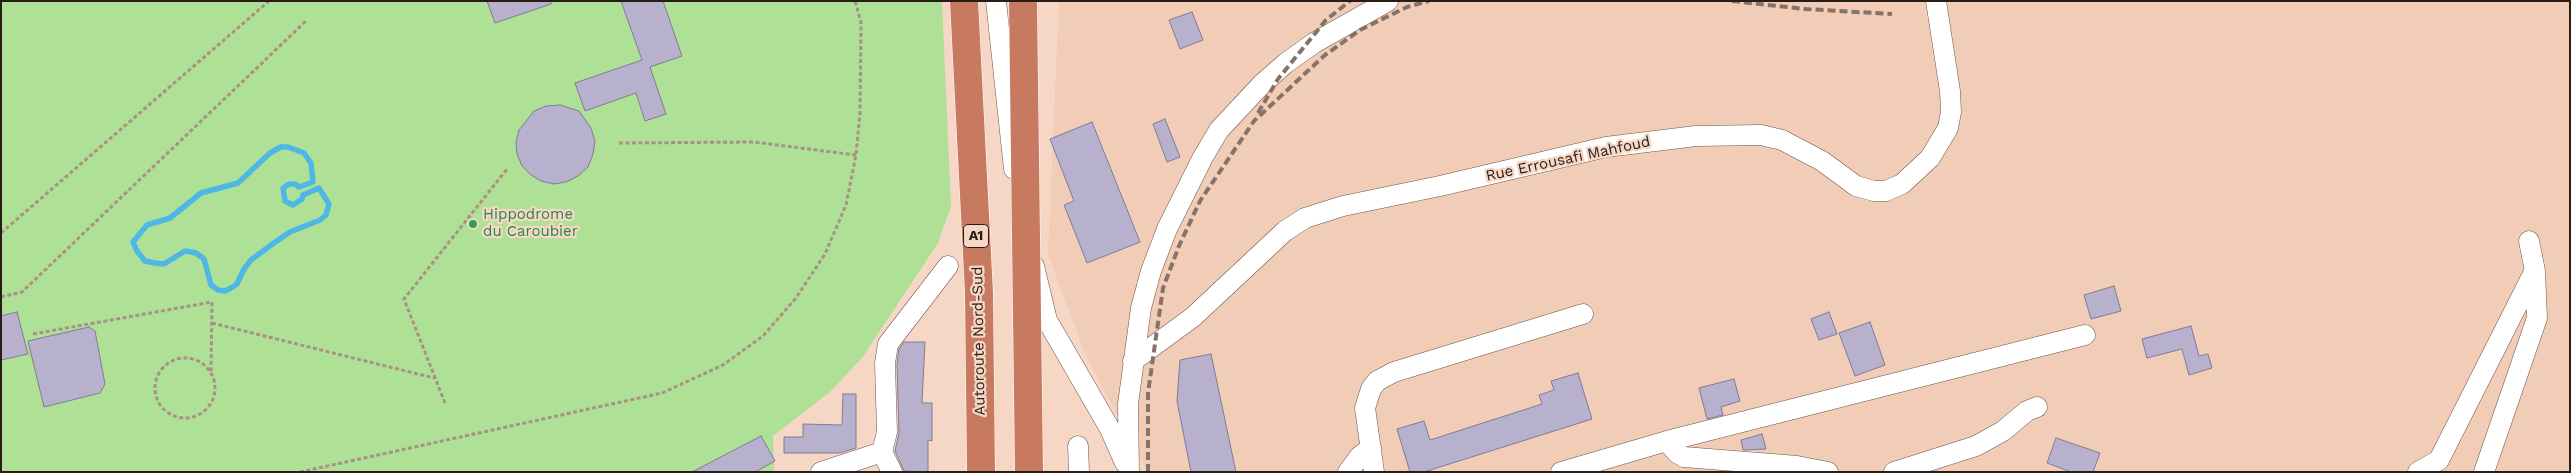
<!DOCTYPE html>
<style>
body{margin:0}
#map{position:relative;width:2571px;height:473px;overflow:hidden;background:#f6d7c6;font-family:"Work Sans",sans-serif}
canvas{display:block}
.frame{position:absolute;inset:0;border:2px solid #271c16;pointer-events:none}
</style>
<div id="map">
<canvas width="2571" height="473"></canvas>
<div class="frame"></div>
</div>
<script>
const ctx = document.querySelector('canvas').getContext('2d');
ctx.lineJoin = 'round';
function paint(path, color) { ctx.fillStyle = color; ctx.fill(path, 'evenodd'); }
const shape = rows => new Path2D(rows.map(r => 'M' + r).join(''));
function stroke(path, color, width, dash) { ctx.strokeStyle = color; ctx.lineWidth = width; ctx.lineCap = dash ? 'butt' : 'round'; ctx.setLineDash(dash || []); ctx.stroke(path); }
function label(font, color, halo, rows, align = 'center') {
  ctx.font = font + ' "Work Sans",sans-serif'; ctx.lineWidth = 4.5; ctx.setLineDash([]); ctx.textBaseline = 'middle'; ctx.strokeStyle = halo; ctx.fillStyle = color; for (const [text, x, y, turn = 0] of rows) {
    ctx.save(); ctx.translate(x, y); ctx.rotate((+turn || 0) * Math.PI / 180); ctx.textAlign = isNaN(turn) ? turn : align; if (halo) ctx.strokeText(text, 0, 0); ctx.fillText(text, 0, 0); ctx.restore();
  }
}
const built = shape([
 [1059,1,2570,1,2570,472,1147,472,1086,356,1048,255]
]);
const green = shape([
 [1,1,942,1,951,206,938,243,862,358,830,392,773,436,774,472,1,472]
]);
const stream = shape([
 [281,147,288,147,304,153,311,163,313,182,299,187,295,184,289,184,283,188,285,201,293,205,302,199,303,195,319,188,329,204,326,215,320,220,290,232,271,245,251,260,244,269,237,284,231,288,225,291,218,290,211,285,204,259,196,253,185,251,164,264,155,263,145,261,137,251,133,242,147,225,170,218,201,193,238,183,270,153,281,147]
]);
const building = shape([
 [487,1,551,1,551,4,495,23,487,1],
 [621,1,663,1,682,56,650,67,666,114,645,121,636,93,585,111,575,83,642,60,621,1],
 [1192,12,1203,40,1180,49,1169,20,1192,12],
 [560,105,579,111,591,128,595,141,593,154,588,167,578,176,566,182,554,184,541,181,531,175,522,166,517,154,516,142,519,130,534,111,546,106,560,105],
 [1165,119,1180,157,1167,162,1153,124,1165,119],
 [1092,122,1140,242,1087,263,1064,205,1074,201,1050,139,1092,122],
 [2114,286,2121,311,2091,319,2084,295,2114,286],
 [17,312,28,354,1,360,1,316,17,312],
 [1829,312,1837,334,1819,340,1811,319,1829,312],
 [1870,322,1885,365,1855,376,1839,333,1870,322],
 [2191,326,2199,356,2208,354,2212,368,2189,375,2182,349,2147,358,2142,339,2191,326],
 [89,327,95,331,105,384,100,393,44,407,28,341,89,327],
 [904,342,925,342,922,403,932,403,932,441,928,440,928,472,904,471,895,451,899,432,897,364,899,349,904,342],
 [1211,354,1236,472,1191,472,1177,401,1180,360,1211,354],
 [1578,373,1592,419,1424,472,1410,472,1397,429,1424,421,1430,440,1542,404,1539,395,1554,390,1551,381,1578,373],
 [1734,379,1740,401,1721,407,1723,415,1707,419,1699,388,1734,379],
 [843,394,856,394,856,448,840,453,784,453,784,437,803,437,803,424,842,425,843,394],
 [1762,434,1766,449,1743,450,1741,440,1762,434],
 [761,436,775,461,755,472,692,472,761,436],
 [2056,438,2100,453,2093,472,2071,472,2047,463,2056,438]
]);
const path = shape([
 [619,143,754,142,856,155],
 [1,233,269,1],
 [1,297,22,292,306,21],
 [212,323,434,378],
 [33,334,212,302,211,374],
 '155 388a30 30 0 1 1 60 0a30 30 0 1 1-60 0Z',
 [445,403,404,299,507,169],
 [300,472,662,393,723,365,763,336,796,298,825,254,846,205,856,155,860,114,861,22,855,1]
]);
const minor = shape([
 [996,1,1014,169],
 [1034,266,1047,320,1110,429,1125,463],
 [1133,361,1193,317,1285,231,1305,218,1343,206,1440,186,1606,147,1696,136,1761,135,1782,140,1822,161,1856,186,1874,191,1886,191,1902,184,1930,158,1948,128,1951,112,1950,91,1936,1],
 [1667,441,1677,453,1684,457,1797,466,1828,472],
 [1078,446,1079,472],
 [821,472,882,452],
 [892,472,882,452,887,432,885,363,888,344,948,266],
 [1129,472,1128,404,1141,308,1151,271,1167,229,1203,157,1219,130,1262,84,1286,63,1314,43,1388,1],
 [1348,472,1360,456,1371,448],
 [1374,472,1365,408,1371,389,1377,381,1394,372,1583,314],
 [1561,472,1667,441,2085,335],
 [1894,472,1976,446,2003,431,2027,411,2037,407],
 [2418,472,2439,460,2534,272],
 [2484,472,2537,318,2535,271,2529,241]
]);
const highway = shape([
 [964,1,979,293,981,472]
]);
const rail = shape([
 [1732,1,1805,9,1892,14],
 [1258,113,1278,79,1326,20,1350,1],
 [1148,472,1148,393,1163,288,1179,246,1200,201,1254,121,1325,55,1360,30,1407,7,1429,1]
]);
const highwayBridge = shape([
 [1023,1,1029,472]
]);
const markers = [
 [473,224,5,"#2e9e5b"]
];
const shields = [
 [976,236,25]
];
const shieldNames = [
 ["A1",976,236]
];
const streetNames = [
 ["Rue Errousafi Mahfoud",1568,159,-12],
 ["Autoroute Nord-Sud",979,341,-91]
];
const leisureNames = [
 ["Hippodrome",483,215],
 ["du Caroubier",483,232]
];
paint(built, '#f1ccb6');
paint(green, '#aee195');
stroke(stream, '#4fb7e6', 5.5);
paint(building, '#b7b1cd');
stroke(building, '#817b96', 1);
stroke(minor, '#6e5446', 21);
stroke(highway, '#fff', 29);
stroke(path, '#a99285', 3, [4, 2.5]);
stroke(minor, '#fff', 20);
stroke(highway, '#c87a60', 28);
stroke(rail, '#867267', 4, [8, 4]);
stroke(highwayBridge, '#fff', 29, []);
stroke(highwayBridge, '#c87a60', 28);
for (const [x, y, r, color] of markers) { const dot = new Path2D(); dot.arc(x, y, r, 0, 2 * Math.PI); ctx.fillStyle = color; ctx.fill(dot); stroke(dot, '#f6d7c6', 2); }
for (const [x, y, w] of shields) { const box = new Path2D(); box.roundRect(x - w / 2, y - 11.5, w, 23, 4); ctx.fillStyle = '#f6d7c6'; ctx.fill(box); stroke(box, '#271c16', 1); }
label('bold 14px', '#271c16', null, shieldNames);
label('15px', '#271c16', '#f6d7c6', streetNames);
label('15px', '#27864d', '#f6d7c6', leisureNames, 'left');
</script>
